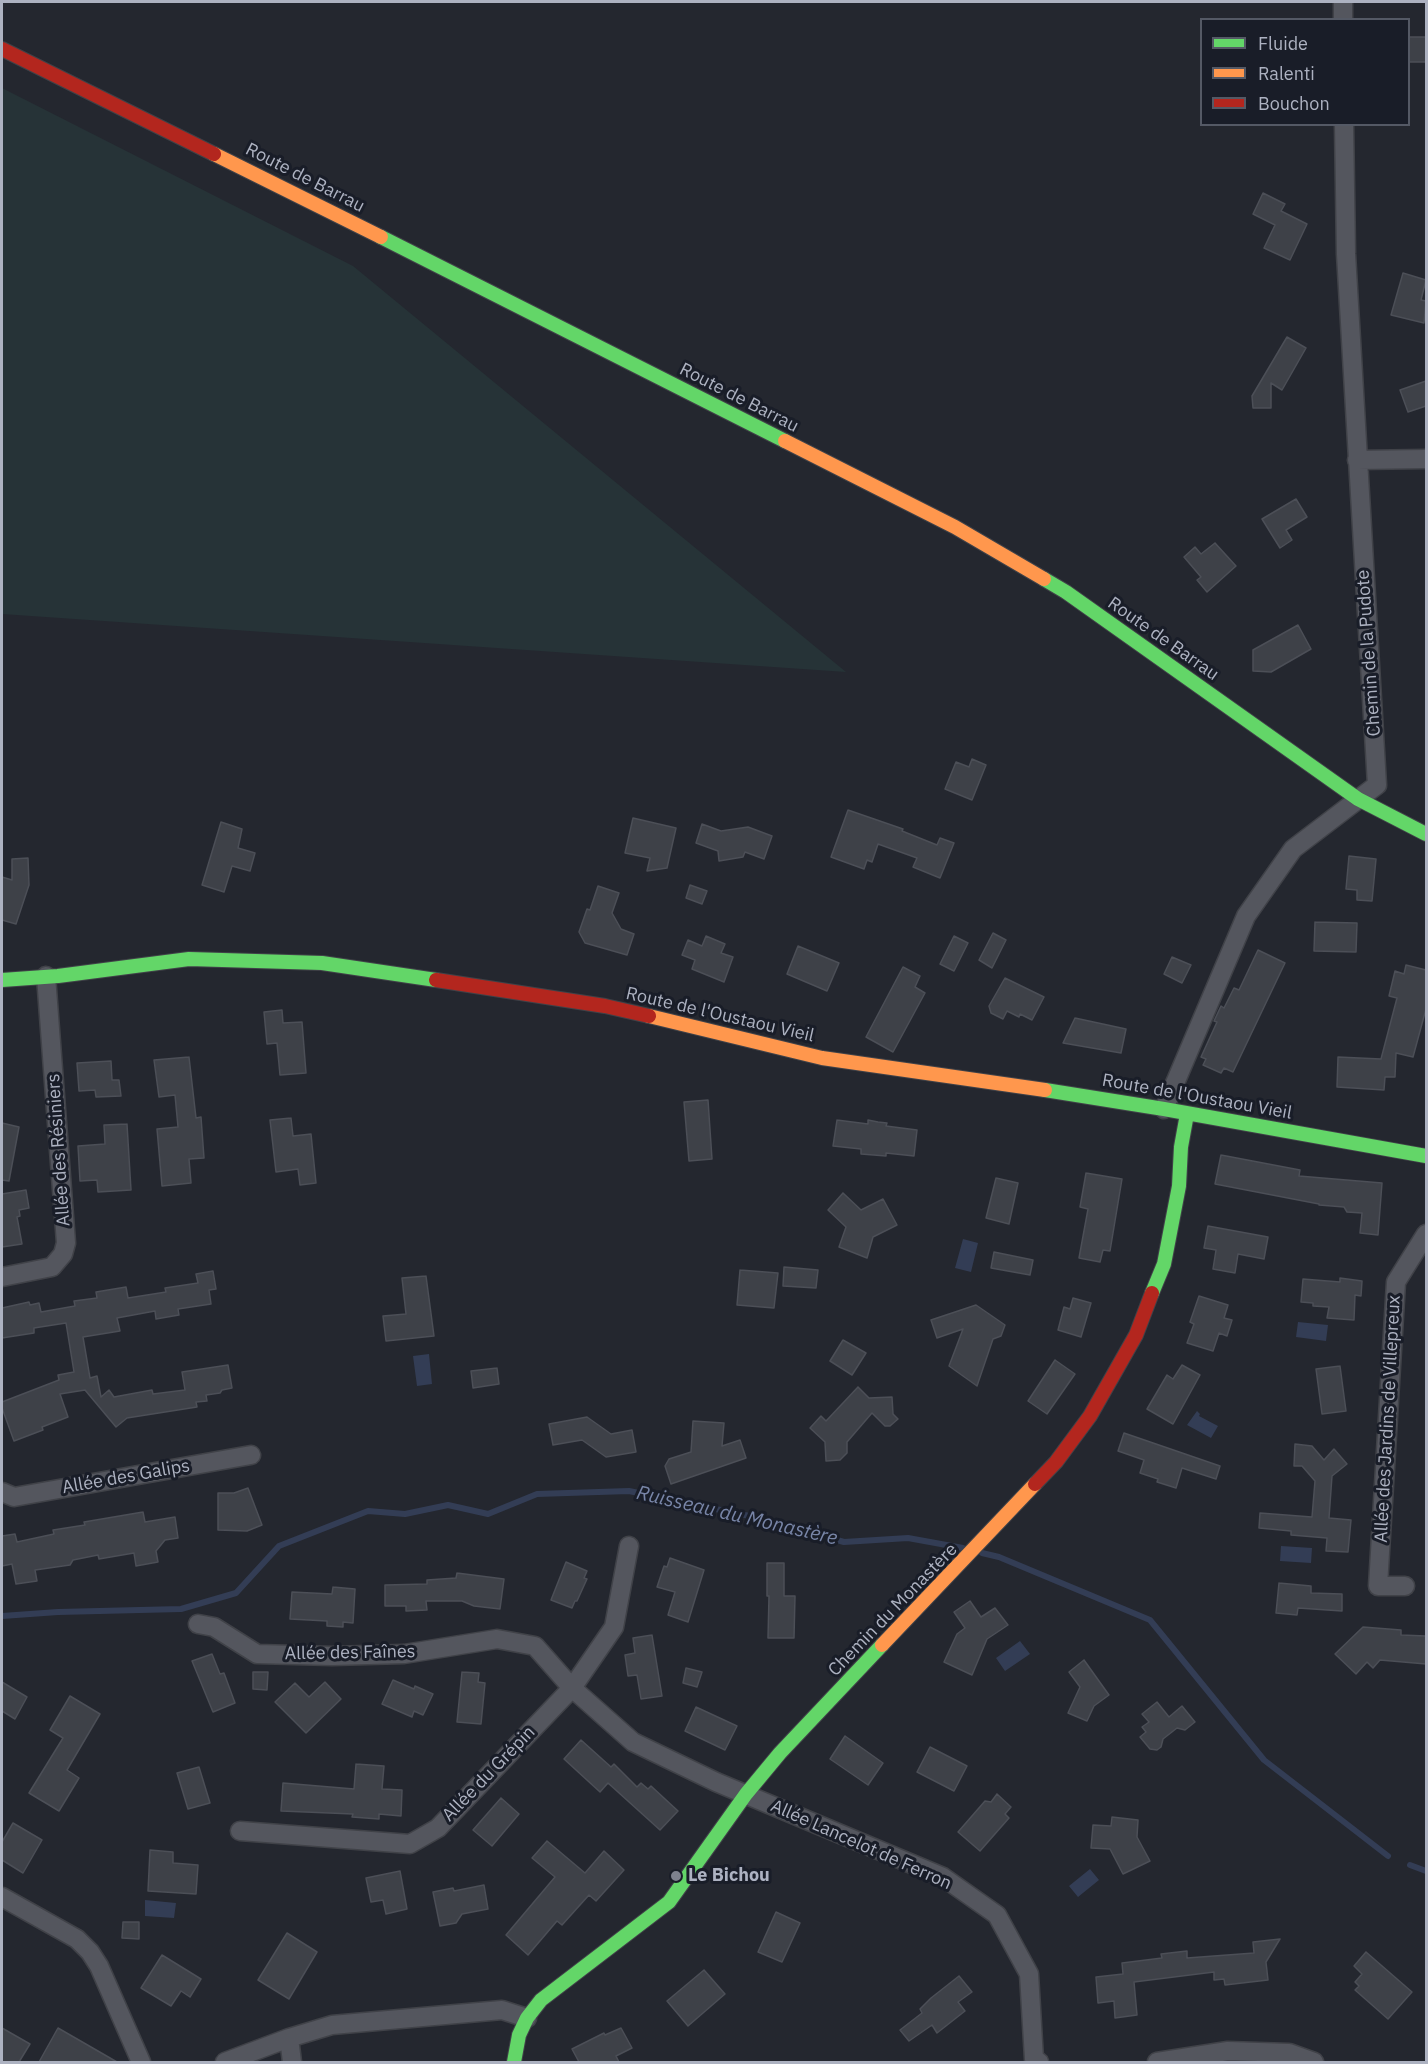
<!DOCTYPE html>
<meta charset="utf-8">
<style>
body{margin:0}
#map{position:relative;width:1428px;height:2064px;overflow:hidden;background:#24272f;font-family:"IBM Plex Sans",sans-serif}
canvas{display:block}
.frame{position:absolute;inset:0;border:3px solid #adb2c1;pointer-events:none}
.legend{position:absolute;left:1200px;top:18px;width:210px;height:108px;box-sizing:border-box;background:#191d28;border:2px solid #545965;margin:0;padding:8px 10px;list-style:none;font-size:18px;color:#adb2c1}
.legend li{display:flex;align-items:center;gap:12px;height:30px}
.legend b{width:30px;border:2px solid #545965}
</style>
<div id="map">
<canvas width="1428" height="2064"></canvas>
<div class="frame"></div>
<ul class="legend">
<li><b style="height:8px;background:#63d668"></b>Fluide</li>
<li><b style="height:8px;background:#ff974d"></b>Ralenti</li>
<li><b style="height:8px;background:#b3261e"></b>Bouchon</li>
</ul>
</div>
<script>
const ctx = document.querySelector('canvas').getContext('2d');
ctx.lineJoin = 'round';
function paint(path, color) { ctx.fillStyle = color; ctx.fill(path, 'evenodd'); }
const shape = rows => new Path2D(rows.map(r => 'M' + r).join(''));
function stroke(path, color, width, dash) { ctx.strokeStyle = color; ctx.lineWidth = width; ctx.lineCap = dash ? 'butt' : 'round'; ctx.setLineDash(dash || []); ctx.stroke(path); }
function label(font, color, halo, rows, align = 'center') {
  ctx.font = font + ' "IBM Plex Sans",sans-serif'; ctx.lineWidth = 6; ctx.setLineDash([]); ctx.textBaseline = 'middle'; ctx.strokeStyle = halo; ctx.fillStyle = color; for (const [text, x, y, turn = 0] of rows) {
    ctx.save(); ctx.translate(x, y); ctx.rotate((+turn || 0) * Math.PI / 180); ctx.textAlign = isNaN(turn) ? turn : align; if (halo) ctx.strokeText(text, 0, 0); ctx.fillText(text, 0, 0); ctx.restore();
  }
}
const green = shape([
 [2,88,353,266,846,672,2,614]
]);
const water = shape([
 [963,1239,978,1243,971,1272,955,1268],
 [1298,1322,1328,1325,1326,1341,1296,1337],
 [429,1354,432,1384,417,1386,413,1356],
 [1197,1411,1200,1414,1199,1416,1218,1426,1211,1438,1187,1425],
 [1281,1546,1312,1548,1311,1563,1280,1561],
 [1020,1641,1030,1654,1005,1671,996,1658],
 [1090,1869,1099,1880,1078,1897,1069,1886],
 [145,1900,176,1903,174,1918,145,1916]
]);
const stream = shape([
 [982,1553,999,1557,1150,1620,1264,1760,1388,1856],
 [2,1616,58,1612,181,1609,236,1593,279,1546,368,1511,405,1514,448,1505,488,1514,537,1494,629,1491,759,1518,844,1542,908,1538,963,1548],
 [1410,1865,1426,1871]
]);
const building = shape([
 [1408,37,1426,37,1426,62,1408,62,1408,37],
 [1263,193,1285,204,1281,211,1307,224,1290,260,1264,248,1275,225,1253,214,1263,193],
 [1403,273,1426,280,1421,300,1426,301,1424,323,1391,315,1403,273],
 [1287,337,1306,348,1282,390,1271,383,1271,408,1253,408,1252,396,1287,337],
 [1426,381,1426,406,1408,412,1400,390,1426,381],
 [1296,499,1307,517,1286,530,1292,540,1280,548,1262,519,1296,499],
 [1215,543,1236,566,1207,592,1197,580,1201,577,1184,557,1195,547,1201,554,1215,543],
 [1298,625,1311,649,1271,672,1253,671,1253,650,1298,625],
 [972,759,986,765,972,800,945,789,956,762,969,767,972,759],
 [848,810,903,829,902,831,937,845,940,838,954,843,940,878,913,867,917,858,878,844,872,862,867,860,864,869,831,857,848,810],
 [633,818,676,828,667,868,647,871,650,858,625,853,633,818],
 [221,822,242,829,238,848,255,853,250,871,232,866,224,892,202,885,221,822],
 [702,824,721,831,748,827,772,836,764,859,745,852,743,857,719,861,718,851,696,843,702,824],
 [1349,856,1376,859,1372,901,1357,900,1357,890,1346,889,1349,856],
 [28,858,29,885,16,924,2,920,2,877,12,880,12,859,28,858],
 [690,885,707,891,702,904,686,898,690,885],
 [598,886,619,893,612,913,621,929,634,934,627,955,585,943,579,932,587,909,590,910,598,886],
 [1315,922,1357,923,1356,952,1314,951,1315,922],
 [993,933,1006,940,992,968,979,960,993,933],
 [706,936,725,944,721,953,733,957,724,982,692,969,695,960,682,955,688,940,702,946,706,936],
 [954,936,968,943,954,971,940,964,954,936],
 [798,946,839,963,827,991,787,974,798,946],
 [1258,950,1285,963,1233,1072,1224,1068,1221,1073,1203,1065,1206,1059,1201,1057,1217,1022,1214,1021,1221,1006,1224,1008,1234,988,1239,990,1258,950],
 [1172,957,1191,965,1182,983,1164,974,1172,957],
 [1406,965,1426,970,1426,1009,1413,1057,1396,1053,1395,1077,1385,1077,1384,1090,1337,1087,1338,1057,1381,1059,1397,998,1389,996,1395,971,1404,974,1406,965],
 [903,967,920,976,915,987,925,993,893,1052,866,1037,903,967],
 [1005,978,1044,997,1032,1020,1020,1014,1019,1017,1007,1011,1003,1019,991,1013,989,1006,1005,978],
 [282,1010,283,1023,302,1022,306,1073,280,1075,277,1043,267,1044,264,1012,282,1010],
 [1075,1018,1126,1029,1121,1053,1063,1043,1075,1018],
 [189,1057,196,1118,201,1117,204,1158,189,1159,191,1183,162,1186,157,1129,178,1127,175,1095,159,1097,154,1060,189,1057],
 [111,1061,112,1080,119,1080,121,1096,96,1097,95,1090,79,1091,77,1063,111,1061],
 [708,1100,712,1159,689,1161,684,1102,708,1100],
 [291,1118,293,1136,311,1134,316,1183,300,1185,298,1169,276,1172,270,1120,291,1118],
 [837,1120,868,1124,868,1120,878,1122,887,1123,886,1126,917,1130,914,1156,886,1153,886,1156,861,1154,861,1149,833,1146,837,1120],
 [2,1123,19,1127,9,1181,2,1180,2,1123],
 [127,1124,131,1190,98,1192,97,1180,80,1181,78,1146,105,1144,104,1125,127,1124],
 [1221,1155,1300,1170,1299,1176,1382,1183,1378,1235,1360,1233,1362,1213,1347,1212,1344,1207,1319,1205,1319,1204,1215,1184,1221,1155],
 [1086,1173,1122,1179,1110,1251,1103,1250,1100,1262,1079,1258,1088,1209,1080,1207,1086,1173],
 [996,1178,1018,1183,1009,1224,986,1218,996,1178],
 [26,1190,29,1208,19,1210,20,1216,17,1217,22,1244,2,1247,2,1194,26,1190],
 [843,1193,861,1210,883,1199,897,1225,873,1237,867,1258,839,1247,846,1227,828,1210,843,1193],
 [1208,1226,1268,1237,1264,1259,1238,1254,1235,1273,1213,1269,1216,1250,1204,1248,1208,1226],
 [994,1252,1033,1260,1030,1275,991,1268,994,1252],
 [784,1267,818,1270,816,1288,783,1286,784,1267],
 [740,1270,778,1273,774,1308,737,1305,740,1270],
 [213,1271,216,1289,209,1290,211,1304,178,1309,179,1315,156,1319,155,1311,117,1318,120,1331,83,1337,90,1378,97,1376,101,1397,109,1390,114,1397,152,1390,153,1394,185,1390,182,1372,228,1365,232,1388,222,1390,220,1393,206,1395,207,1401,196,1402,197,1407,127,1418,116,1427,85,1390,60,1394,68,1417,42,1427,43,1430,14,1441,2,1408,2,1402,59,1380,58,1375,74,1372,66,1323,34,1328,34,1333,2,1338,2,1308,29,1302,30,1305,39,1303,41,1312,75,1306,74,1301,97,1298,96,1292,126,1287,128,1298,166,1292,165,1288,198,1283,196,1274,213,1271],
 [426,1276,434,1336,386,1341,383,1316,406,1314,402,1278,426,1276],
 [1340,1278,1362,1281,1361,1296,1355,1295,1354,1320,1327,1318,1329,1307,1313,1306,1313,1303,1301,1302,1303,1279,1340,1282,1340,1278],
 [1199,1296,1228,1305,1224,1318,1232,1320,1227,1336,1219,1333,1213,1351,1187,1343,1194,1324,1190,1322,1199,1296],
 [1073,1298,1091,1303,1081,1337,1058,1330,1064,1307,1070,1309,1073,1298],
 [976,1305,1005,1325,1001,1336,993,1339,977,1386,949,1366,963,1329,937,1338,931,1320,976,1305],
 [843,1340,866,1353,852,1375,830,1361,843,1340],
 [1055,1360,1075,1374,1047,1414,1028,1401,1055,1360],
 [1182,1365,1200,1375,1173,1424,1147,1409,1167,1375,1173,1379,1182,1365],
 [1340,1366,1346,1411,1322,1414,1316,1369,1340,1366],
 [497,1368,499,1384,473,1388,471,1371,497,1368],
 [858,1387,869,1398,892,1397,893,1414,898,1419,890,1426,885,1426,872,1413,847,1442,847,1453,840,1460,826,1461,825,1442,810,1428,821,1416,826,1421,858,1387],
 [587,1417,611,1434,632,1430,636,1452,606,1457,582,1440,553,1445,549,1424,587,1417],
 [693,1421,724,1423,722,1446,740,1440,746,1458,671,1484,665,1466,669,1459,691,1452,693,1421],
 [1124,1433,1220,1466,1216,1479,1182,1468,1176,1488,1157,1482,1158,1479,1140,1473,1144,1460,1118,1451,1124,1433],
 [1295,1444,1312,1446,1324,1460,1334,1449,1347,1464,1332,1476,1329,1518,1351,1520,1348,1552,1326,1551,1327,1538,1291,1535,1291,1531,1259,1528,1260,1513,1312,1517,1315,1481,1302,1466,1294,1466,1295,1444],
 [248,1488,262,1525,247,1531,218,1530,218,1493,234,1493,248,1488],
 [143,1512,145,1522,175,1517,178,1538,165,1540,156,1551,158,1562,136,1566,134,1553,99,1559,98,1555,73,1560,70,1565,35,1570,37,1581,16,1584,12,1564,2,1566,2,1536,15,1534,17,1542,54,1534,53,1530,85,1525,84,1522,143,1512],
 [670,1558,704,1570,688,1622,668,1615,675,1592,657,1587,664,1566,667,1567,670,1558],
 [566,1562,587,1571,584,1578,587,1579,577,1601,575,1601,572,1608,551,1600,566,1562],
 [767,1563,784,1563,784,1596,795,1596,794,1638,768,1638,769,1596,767,1596,767,1563],
 [457,1573,504,1579,500,1609,474,1606,462,1601,426,1601,427,1610,406,1611,406,1606,385,1606,385,1585,427,1584,427,1580,456,1578,457,1573],
 [1279,1583,1311,1586,1311,1593,1342,1594,1342,1611,1298,1608,1297,1615,1276,1613,1279,1583],
 [333,1587,355,1589,353,1623,343,1622,343,1627,327,1626,327,1621,290,1619,292,1592,332,1594,333,1587],
 [970,1601,981,1617,995,1608,1008,1625,987,1639,972,1675,944,1662,957,1634,965,1628,954,1612,970,1601],
 [1363,1627,1401,1630,1401,1635,1426,1636,1426,1664,1380,1660,1373,1668,1367,1662,1356,1674,1335,1654,1363,1627],
 [652,1635,662,1696,641,1699,637,1675,628,1676,625,1655,635,1653,633,1638,652,1635],
 [212,1654,220,1674,224,1673,235,1703,213,1712,192,1661,212,1654],
 [1084,1660,1109,1695,1094,1706,1087,1721,1068,1713,1080,1687,1069,1672,1084,1660],
 [686,1668,702,1672,697,1687,683,1683,686,1668],
 [253,1672,268,1672,267,1690,253,1689,253,1672],
 [462,1672,479,1673,478,1682,485,1683,481,1724,457,1722,462,1672],
 [393,1680,414,1689,415,1686,433,1694,423,1715,414,1711,412,1717,382,1704,393,1680],
 [2,1682,27,1697,15,1719,2,1711,2,1682],
 [325,1682,341,1699,306,1733,275,1702,295,1683,309,1697,325,1682],
 [70,1696,100,1714,67,1770,79,1778,59,1811,29,1793,63,1738,50,1730,70,1696],
 [1157,1702,1169,1717,1182,1706,1195,1722,1185,1730,1177,1728,1163,1739,1161,1747,1157,1750,1150,1749,1140,1737,1146,1732,1142,1727,1149,1722,1142,1714,1157,1702],
 [696,1707,737,1726,725,1750,685,1731,696,1707],
 [845,1736,883,1763,868,1785,830,1759,845,1736],
 [581,1740,611,1767,614,1764,637,1787,641,1783,648,1789,651,1786,678,1811,660,1830,608,1783,600,1792,564,1759,581,1740],
 [930,1747,967,1766,954,1791,917,1772,930,1747],
 [356,1764,384,1766,382,1789,402,1790,401,1816,379,1814,379,1819,352,1817,353,1814,281,1811,283,1783,354,1789,356,1764],
 [199,1767,210,1803,188,1809,177,1773,199,1767],
 [997,1794,1011,1807,1005,1814,1009,1818,980,1851,958,1832,985,1801,991,1802,997,1794],
 [501,1798,519,1814,492,1846,473,1830,501,1798],
 [1112,1817,1138,1820,1137,1837,1150,1861,1123,1874,1110,1849,1091,1848,1093,1825,1111,1826,1112,1817],
 [13,1823,42,1840,23,1873,2,1860,2,1842,13,1823],
 [547,1841,585,1873,604,1851,624,1870,596,1901,589,1895,562,1925,557,1921,528,1955,506,1935,555,1877,532,1858,547,1841],
 [150,1850,173,1852,173,1863,198,1865,196,1894,148,1891,150,1850],
 [400,1871,407,1909,386,1914,383,1900,371,1902,366,1878,400,1871],
 [484,1885,488,1909,462,1914,456,1923,440,1926,433,1892,453,1888,454,1891,484,1885],
 [776,1912,800,1923,782,1962,758,1952,776,1912],
 [123,1922,139,1922,139,1939,122,1938,123,1922],
 [287,1933,317,1952,289,1999,258,1980,287,1933],
 [1280,1939,1266,1962,1268,1980,1225,1985,1224,1979,1214,1980,1214,1972,1134,1982,1137,2015,1115,2018,1114,2001,1098,2003,1096,1977,1123,1974,1122,1963,1162,1958,1161,1954,1187,1951,1187,1958,1254,1953,1253,1942,1280,1939],
 [1366,1952,1412,1992,1388,2019,1355,1990,1359,1986,1355,1982,1362,1974,1354,1966,1366,1952],
 [162,1955,201,1979,190,1997,181,1991,171,2006,141,1988,162,1955],
 [704,1970,725,1994,688,2026,667,2001,704,1970],
 [959,1976,972,1992,958,2002,965,2011,937,2033,932,2025,909,2041,900,2030,922,2013,920,2009,931,1998,959,1976],
 [2,2028,30,2044,19,2062,2,2062,2,2028],
 [58,2028,91,2047,117,2062,39,2062,58,2028],
 [621,2028,632,2048,616,2056,619,2062,579,2062,572,2049,604,2033,605,2035,621,2028]
]);
const street = shape([
 [1343,2,1343,20],
 [1357,460,1426,459],
 [1164,1109,1246,916,1293,849,1377,785,1346,254,1344,124],
 [2,1277,52,1267,63,1254,66,1243,46,976],
 [2,1492,14,1497,251,1455],
 [1405,1586,1378,1586,1396,1282,1426,1234],
 [198,1624,214,1627,257,1654,332,1656,404,1654,497,1639,535,1646,572,1688,633,1742,716,1782,943,1877,997,1915,1029,1974,1034,2059,1039,2062],
 [240,1831,410,1844,438,1828,572,1688,614,1627,629,1546],
 [2,1897,77,1939,90,1952,99,1966,141,2062],
 [289,2038,292,2062],
 [225,2062,289,2038,332,2025,502,2010,527,2018],
 [1157,2062,1228,2051,1289,2053,1314,2062]
]);
const fast = shape([
 [381,237,785,441],
 [1044,579,1066,592,1358,799,1426,834],
 [2,980,58,976,189,959,322,963,436,980],
 [1045,1090,1164,1109,1426,1156],
 [1152,1293,1164,1264,1179,1186,1181,1147,1187,1114],
 [514,2062,519,2035,527,2018,541,2000,669,1902,746,1794,780,1753,882,1645]
]);
const slow = shape([
 [214,154,381,237],
 [785,441,955,527,1044,579],
 [649,1016,822,1058,1045,1090],
 [882,1645,1035,1484]
]);
const jam = shape([
 [2,49,214,154],
 [436,980,605,1006,649,1016],
 [1035,1484,1056,1462,1090,1416,1136,1335,1152,1293]
]);
const markers = [
 [676,1876,6,"#7d818e"]
];
const streetNames = [
 ["Route de Barrau",305,178,27],
 ["Route de Barrau",739,398,27],
 ["Route de Barrau",1163,639,35],
 ["Chemin de la Pudote",1369,653,-94],
 ["Route de l'Oustaou Vieil",720,1015,13],
 ["Route de l'Oustaou Vieil",1197,1097,10],
 ["Allée des Résiniers",59,1150,-94],
 ["Allée des Jardins de Villepreux",1388,1419,-87],
 ["Allée des Galips",126,1477,-10],
 ["Chemin du Monastère",893,1610,-46],
 ["Allée des Faînes",350,1653,-1],
 ["Allée du Grépin",489,1774,-46],
 ["Allée Lancelot de Ferron",861,1845,24]
];
const poiNames = [
 ["Le Bichou",688,1876]
];
const waterNames = [
 ["Ruisseau du Monastère",737,1516,13]
];
paint(green, '#263337');
paint(water, '#333d55');
stroke(stream, '#333d55', 6);
paint(building, '#3e4148');
stroke(building, '#4c4f57', 1.5);
stroke(street, '#404248', 21);
stroke(fast, '#404248', 16);
stroke(slow, '#404248', 16);
stroke(jam, '#404248', 16);
stroke(street, '#54565e', 18);
stroke(fast, '#63d668', 14);
stroke(slow, '#ff974d', 14);
stroke(jam, '#b3261e', 14);
for (const [x, y, r, color] of markers) { const dot = new Path2D(); dot.arc(x, y, r, 0, 2 * Math.PI); ctx.fillStyle = color; ctx.fill(dot); stroke(dot, '#191d28', 2); }
label('18px', '#adb2c1', '#191d28', streetNames);
label('bold 18px', '#adb2c1', '#191d28', poiNames, 'left');
label('italic 20px', '#7885a7', '#191d28', waterNames);
</script>
